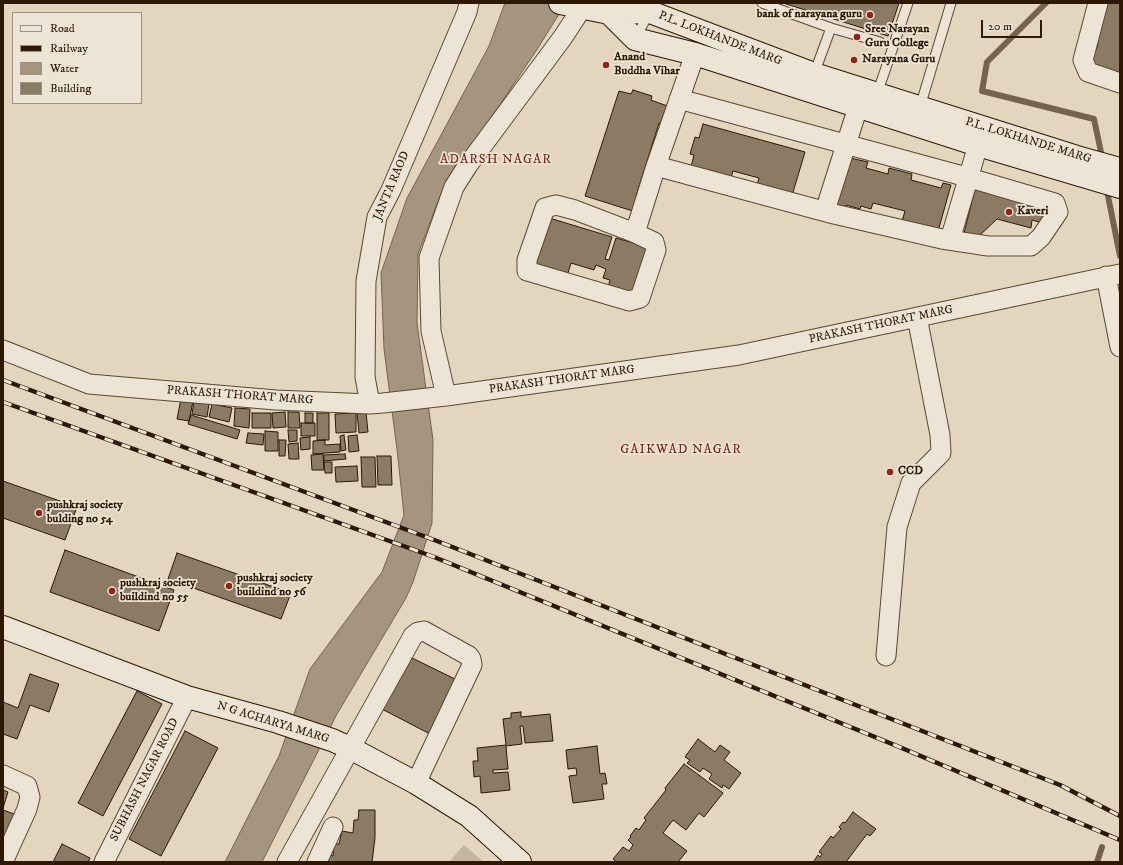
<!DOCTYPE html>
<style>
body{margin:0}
#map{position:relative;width:1123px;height:865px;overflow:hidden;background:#e4d6be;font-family:"IM FELL DW Pica",serif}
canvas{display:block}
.frame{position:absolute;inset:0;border:4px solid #2c1803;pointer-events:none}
.legend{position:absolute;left:12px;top:12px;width:130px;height:92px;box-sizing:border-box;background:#ede4d5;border:1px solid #a09281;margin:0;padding:5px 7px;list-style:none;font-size:12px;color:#2c1803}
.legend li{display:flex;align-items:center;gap:8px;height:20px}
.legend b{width:20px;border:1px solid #a09281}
.scale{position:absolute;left:981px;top:20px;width:61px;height:18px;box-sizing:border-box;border:2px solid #2c1803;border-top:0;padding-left:5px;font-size:12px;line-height:14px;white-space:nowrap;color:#2c1803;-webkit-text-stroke:3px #ede4d5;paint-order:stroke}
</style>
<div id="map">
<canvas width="1123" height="865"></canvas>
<div class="frame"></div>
<ul class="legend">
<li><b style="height:5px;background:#ede4d5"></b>Road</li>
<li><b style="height:5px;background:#2c1803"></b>Railway</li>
<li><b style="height:11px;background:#a5957e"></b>Water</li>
<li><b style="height:11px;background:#8c7b64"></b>Building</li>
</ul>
<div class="scale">20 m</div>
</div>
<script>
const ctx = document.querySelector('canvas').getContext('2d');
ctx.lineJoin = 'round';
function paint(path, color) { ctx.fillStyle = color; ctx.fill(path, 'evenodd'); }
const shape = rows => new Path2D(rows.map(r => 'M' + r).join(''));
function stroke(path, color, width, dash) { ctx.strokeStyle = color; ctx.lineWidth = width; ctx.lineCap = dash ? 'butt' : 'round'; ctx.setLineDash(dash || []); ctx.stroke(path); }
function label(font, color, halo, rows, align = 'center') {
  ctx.font = font + ' "IM FELL DW Pica",serif'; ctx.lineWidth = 3.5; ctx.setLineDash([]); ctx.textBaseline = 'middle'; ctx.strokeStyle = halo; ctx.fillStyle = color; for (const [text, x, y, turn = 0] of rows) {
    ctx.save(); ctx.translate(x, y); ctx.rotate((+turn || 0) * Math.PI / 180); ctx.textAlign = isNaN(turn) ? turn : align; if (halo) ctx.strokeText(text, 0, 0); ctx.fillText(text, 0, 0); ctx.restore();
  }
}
const green = shape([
 [464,845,484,862,449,862]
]);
const water = shape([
 [505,3,566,3,536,51,442,191,418,254,417,323,433,440,432,523,413,582,406,598,337,714,262,862,225,862,279,756,310,669,382,572,404,515,397,449,384,349,381,273,407,198,489,46,505,3]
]);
const stream = shape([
 [1046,3,987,62,982,91,1094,119,1101,152],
 [1107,191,1120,256],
 [1097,862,1102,847]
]);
const building = shape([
 [783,3,899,3,888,36,783,3],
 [1103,3,1120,3,1120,75,1089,61,1092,49,1096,50,1098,44,1094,43,1101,10,1106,11,1107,8,1102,7,1103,3],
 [633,90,652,96,651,100,670,107,664,125,659,123,636,196,641,197,636,212,585,196,619,91,631,94,633,90],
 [703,124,805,152,791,199,756,189,759,178,733,171,730,182,690,171,694,155,690,154,695,137,699,138,703,124],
 [850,158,868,162,866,168,888,174,889,168,912,174,911,180,941,188,943,183,951,185,937,235,902,221,905,211,873,203,871,209,861,206,860,209,846,205,845,209,836,207,850,158],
 [976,185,1051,205,1046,224,1032,220,1031,228,997,219,978,237,964,233,976,185],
 [546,217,612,237,605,259,609,260,616,238,651,248,637,296,608,287,610,280,603,278,606,269,596,265,594,270,571,263,567,276,532,266,546,217],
 [181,399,193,401,189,421,177,419,181,399],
 [194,401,209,404,207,417,192,414,194,401],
 [212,404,232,408,229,422,209,417,212,404],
 [235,408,250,409,249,428,234,426,235,408],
 [285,412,286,427,273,428,272,413,285,412],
 [288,412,299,412,300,428,288,428,288,412],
 [366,412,368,432,359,433,357,413,366,412],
 [252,413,271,413,271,428,252,428,252,413],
 [305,413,313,413,313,423,305,423,305,413],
 [317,413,329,413,329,440,317,440,317,413],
 [356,413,356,432,336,433,335,414,356,413],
 [191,415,240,430,237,439,188,424,191,415],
 [301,423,315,423,315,436,301,436,301,423],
 [288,430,297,430,297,441,289,442,288,430],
 [265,431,278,432,278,451,265,451,265,431],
 [248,433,264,434,263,445,246,443,248,433],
 [344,435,346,450,341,451,340,436,344,435],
 [357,435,359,451,349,452,348,436,357,435],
 [310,437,310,449,301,450,300,438,310,437],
 [279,440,286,440,285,456,279,456,279,440],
 [325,440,325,445,340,444,340,452,313,454,313,441,325,440],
 [298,443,299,459,289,459,288,444,298,443],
 [323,454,324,470,312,470,311,455,323,454],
 [345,454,346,459,324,461,324,455,345,454],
 [377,456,391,456,392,485,378,485,377,456],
 [361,457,375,457,376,487,362,487,361,457],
 [324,462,332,462,332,473,325,473,324,462],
 [357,466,358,481,336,482,335,467,357,466],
 [3,481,77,507,65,540,3,518,3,481],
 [65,550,174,590,159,631,50,592,65,550],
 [177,553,291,593,281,619,168,579,177,553],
 [408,656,455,679,430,734,378,707,408,656],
 [30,674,59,684,49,712,30,705,17,739,3,734,3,702,18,708,30,674],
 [137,691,162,704,103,816,78,803,137,691],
 [521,712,521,717,550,714,553,741,525,743,523,726,520,726,522,744,506,746,508,769,493,770,493,773,508,772,510,790,481,793,480,776,474,777,473,761,478,761,477,748,506,745,503,719,511,718,511,713,521,712],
 [185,731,218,748,161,856,129,839,185,731],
 [698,739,715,752,720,745,730,752,724,760,741,773,729,789,723,785,722,788,709,779,712,774,703,768,700,772,687,763,690,760,685,757,698,739],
 [597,746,600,774,605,773,607,784,602,784,604,799,573,803,569,776,577,775,576,768,568,769,566,750,597,746],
 [684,764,723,793,704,817,699,813,686,830,673,820,663,833,687,851,678,862,617,862,613,859,623,847,629,851,633,845,628,840,631,837,630,836,636,828,639,830,646,820,644,818,666,790,665,788,684,764],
 [3,790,8,792,3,808,3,790],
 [3,810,17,815,3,855,3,810],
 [359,810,375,810,375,838,372,862,326,862,327,854,333,856,334,844,339,844,342,831,353,833,354,820,358,820,359,810],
 [853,812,876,829,870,836,867,834,846,862,815,862,814,861,818,855,820,857,822,854,819,852,831,836,833,838,841,829,839,827,843,822,845,823,853,812],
 [62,844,90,858,88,862,53,862,62,844]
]);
const lane = shape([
 [762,3,831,28],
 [635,39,649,13],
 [814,74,831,28,880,42],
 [877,94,908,3],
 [920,107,951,3]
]);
const street = shape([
 [1098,3,1083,60,1088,72,1120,83],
 [656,166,834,214,942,239,988,246,1031,246,1041,237,1058,212,1055,203,963,176,679,99],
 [825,211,858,107],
 [635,233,654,242,656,250,640,298,629,301,527,271,527,260,545,208,556,205,575,210,635,233,656,166,695,54],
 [950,240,978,145],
 [1106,276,1120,347],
 [3,350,89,384,276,400,370,404,383,403,446,396,739,355,1120,274],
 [446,396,431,331,429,258,454,187,468,165,563,37,582,8],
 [370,404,365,377,366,281,377,217,391,190,467,12,469,3],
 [886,656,897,527,911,483,941,453,940,435,917,317],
 [3,775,27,786,30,797,27,809,3,862],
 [104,862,187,697],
 [287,862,413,636,418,632,424,631,469,656,471,659,472,665,416,783],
 [317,862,333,827]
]);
const secondary = shape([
 [560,3,609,13,650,12,814,74,1077,157,1120,169],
 [609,13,635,39,695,54,978,145,1120,187],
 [3,627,187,697,278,722,332,740,350,748,416,783,469,816,520,862]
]);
const rail = shape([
 [3,380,437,541,1060,785,1120,816],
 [3,402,434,557,897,746,1120,840]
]);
const markers = [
 [870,15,4,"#8f2418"],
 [857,37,4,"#8f2418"],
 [854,60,4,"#8f2418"],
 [606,65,4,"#8f2418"],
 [1009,212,4,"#8f2418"],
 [890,472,4,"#8f2418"],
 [39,513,4,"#8f2418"],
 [229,586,4,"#8f2418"],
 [112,591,4,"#8f2418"]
];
const poiNames = [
 ["bank of narayana guru",862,15,"right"],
 ["Sree Narayan",865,30],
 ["Guru College",865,44],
 ["Anand",614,58],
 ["Buddha Vihar",614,72],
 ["Narayana Guru",862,60],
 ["Kaveri",1017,212],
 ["CCD",898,472],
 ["pushkraj society",47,506],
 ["bulding no 54",47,520],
 ["pushkraj society",237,579],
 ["buildind no 56",237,593],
 ["pushkraj society",120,584],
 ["buildind no 55",120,598]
];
const streetNames = [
 ["P.L. LOKHANDE MARG",720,39,21],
 ["P.L. LOKHANDE MARG",1028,141,17],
 ["JANTA RAOD",392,186,-67],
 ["PRAKASH THORAT MARG",881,325,-12],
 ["PRAKASH THORAT MARG",562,380,-8],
 ["PRAKASH THORAT MARG",240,396,4],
 ["N G ACHARYA MARG",273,723,17],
 ["SUBHASH NAGAR ROAD",145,780,-63]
];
const neighbourhoodNames = [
 ["ADARSH NAGAR",496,160],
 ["GAIKWAD NAGAR",681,450]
];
paint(green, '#c5b69e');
paint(water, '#a5957e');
stroke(water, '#75634d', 1);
stroke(stream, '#75634d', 6);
paint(building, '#8c7b64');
stroke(building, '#2c1803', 1);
stroke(lane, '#5a4832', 11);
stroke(street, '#5a4832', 21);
stroke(secondary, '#2c1803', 24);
stroke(lane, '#ede4d5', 9);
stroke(street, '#ede4d5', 19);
stroke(secondary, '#ede4d5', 22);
stroke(rail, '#2c1803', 4.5);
stroke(rail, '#ede4d5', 3, [9]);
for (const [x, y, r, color] of markers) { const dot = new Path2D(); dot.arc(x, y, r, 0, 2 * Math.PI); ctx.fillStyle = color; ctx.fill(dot); stroke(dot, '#ede4d5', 1.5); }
label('bold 12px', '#2c1803', '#ede4d5', poiNames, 'left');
label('12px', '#2c1803', '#ede4d5', streetNames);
ctx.letterSpacing = '1px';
label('13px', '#7a1f14', '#ede4d5', neighbourhoodNames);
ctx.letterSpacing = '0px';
</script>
